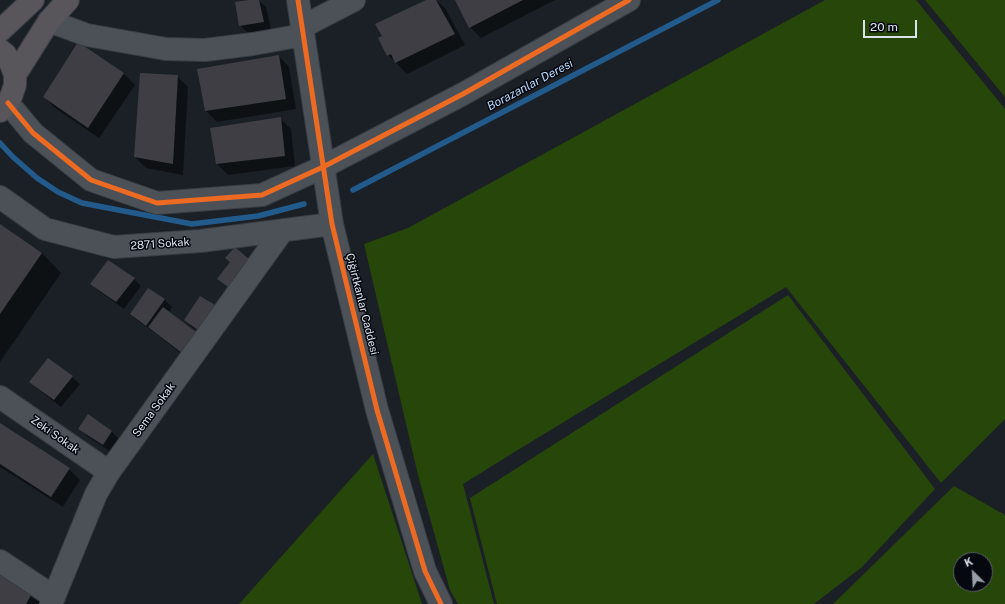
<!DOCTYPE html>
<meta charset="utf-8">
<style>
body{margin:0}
#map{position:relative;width:1005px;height:604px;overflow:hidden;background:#1b2027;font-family:"Public Sans",sans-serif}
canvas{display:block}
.north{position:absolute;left:953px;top:552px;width:40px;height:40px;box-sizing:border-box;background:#05080f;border:1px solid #5b5f67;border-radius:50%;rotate:336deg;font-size:11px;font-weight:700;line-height:16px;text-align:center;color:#dbe2ec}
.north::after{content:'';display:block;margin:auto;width:14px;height:18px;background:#989ea7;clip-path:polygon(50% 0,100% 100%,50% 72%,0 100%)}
.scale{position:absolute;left:863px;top:20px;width:54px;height:18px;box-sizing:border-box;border:2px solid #dbe2ec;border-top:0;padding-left:5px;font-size:12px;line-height:14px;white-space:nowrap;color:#dbe2ec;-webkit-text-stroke:3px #05080f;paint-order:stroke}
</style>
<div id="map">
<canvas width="1005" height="604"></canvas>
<div class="north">K</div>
<div class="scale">20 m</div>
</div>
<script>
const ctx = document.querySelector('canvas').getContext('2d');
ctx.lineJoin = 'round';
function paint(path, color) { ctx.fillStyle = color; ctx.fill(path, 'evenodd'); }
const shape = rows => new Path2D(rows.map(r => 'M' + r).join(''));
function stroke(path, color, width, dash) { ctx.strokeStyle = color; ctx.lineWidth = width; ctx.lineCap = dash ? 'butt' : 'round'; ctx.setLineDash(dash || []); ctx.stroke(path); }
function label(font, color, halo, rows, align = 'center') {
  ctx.font = font + ' "Public Sans",sans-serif'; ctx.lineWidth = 3; ctx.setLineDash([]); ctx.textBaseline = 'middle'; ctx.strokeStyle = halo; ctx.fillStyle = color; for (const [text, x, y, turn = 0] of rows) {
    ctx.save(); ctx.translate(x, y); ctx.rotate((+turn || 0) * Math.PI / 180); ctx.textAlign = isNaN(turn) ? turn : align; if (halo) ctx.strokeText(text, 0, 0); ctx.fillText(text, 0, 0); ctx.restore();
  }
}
const green = shape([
 [825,0,916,0,1005,109,1005,419,941,483,786,287,521,448,463,484,494,604,458,604,450,590,418,475,364,244,408,228],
 [925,0,1005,0,1005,97],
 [788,295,935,489,862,567,814,604,497,604,470,498],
 [373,454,422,604,239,604],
 [954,486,1005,515,1005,604,833,604],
 [961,560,985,560,985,584,961,584]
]);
const shadow = shape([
 [251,0,258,0,266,7,271,29,248,33,240,25],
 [428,0,436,0,445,8,465,45,407,74,388,55],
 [456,0,555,0,481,38,470,27],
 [79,43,124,74,135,85,99,138,55,108,44,97],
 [279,56,289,67,296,109,217,122,206,111],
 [177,76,188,87,183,175,146,168,135,157],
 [280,118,291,129,295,166,228,175,217,164],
 [0,225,42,253,61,273,0,362],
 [134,279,141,286,124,309,99,291,92,284],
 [149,289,165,300,172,307,169,312,196,333,189,360,154,332,138,321,131,314],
 [215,305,222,313,206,336,192,327,185,320],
 [48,360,72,377,80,384,61,407,38,389,30,382],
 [89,416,112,432,119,439,111,452,87,436,80,429],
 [0,425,69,469,80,480,63,507,0,467],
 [0,574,33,591,43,604,0,604]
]);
const stream = shape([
 [0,143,13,157,37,178,58,192,82,203,108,208,192,224,258,216,304,204],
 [353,190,718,0]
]);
const building = shape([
 [249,0,259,0,264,22,239,26,235,2],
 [426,0,436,0,455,34,395,63,391,54,387,56,378,38,382,36,375,24],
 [455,0,523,0,469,28],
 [78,42,124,73,88,128,43,97],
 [279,55,286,99,205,111,197,69],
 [140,73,178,75,173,164,134,157],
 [281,117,285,156,216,164,210,128],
 [0,224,42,253,0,314],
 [235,247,250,260,228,287,217,279,230,262,225,258],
 [108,260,135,278,116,302,90,284],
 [148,288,165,299,146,326,130,314],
 [200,296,215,305,198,330,184,320],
 [163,307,196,332,182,353,148,327],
 [48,358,73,376,54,400,29,382],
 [88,414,112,431,103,445,78,429],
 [0,423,70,468,51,497,0,464],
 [0,573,34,590,26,604,0,604]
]);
const minor = shape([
 [298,0,332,224,377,410,425,571,441,604],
 [49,21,87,35,166,49,205,50,253,44,303,35],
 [302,27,354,0],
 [8,103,33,133,91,180,157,203,262,195,323,167,463,94,629,0],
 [0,197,45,229,114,247,200,241,332,224],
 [0,397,109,472],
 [0,561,54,597],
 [51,604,96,494,109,472,283,230]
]);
const major = shape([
 [0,31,33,0],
 [0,50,5,54,11,64,15,75,15,85,12,94,8,103,0,111],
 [15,75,49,21,68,0]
]);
const cycleway = shape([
 [298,0,332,224,377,410,425,571,441,604],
 [8,103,33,133,91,180,157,203,262,195,323,167,463,94,629,0]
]);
const streetNames = [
 ["2871 Sokak",160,244,-4],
 ["Çiğirtkanlar Caddesi",362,304,76],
 ["Sema Sokak",154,410,-54],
 ["Zeki Sokak",55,435,35]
];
const waterNames = [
 ["Borazanlar Deresi",530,85,-28]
];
paint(green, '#274609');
paint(shadow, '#0007');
stroke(stream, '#215a8b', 5.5);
paint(building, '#3e3e44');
stroke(minor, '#393d44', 24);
stroke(major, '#393d44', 24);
stroke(minor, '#4c5157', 22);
stroke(major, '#58565a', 22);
stroke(cycleway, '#ed6a23', 5);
label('11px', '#dbe2ec', '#05080f', streetNames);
label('italic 12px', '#b9d8f7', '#05080f', waterNames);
</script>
